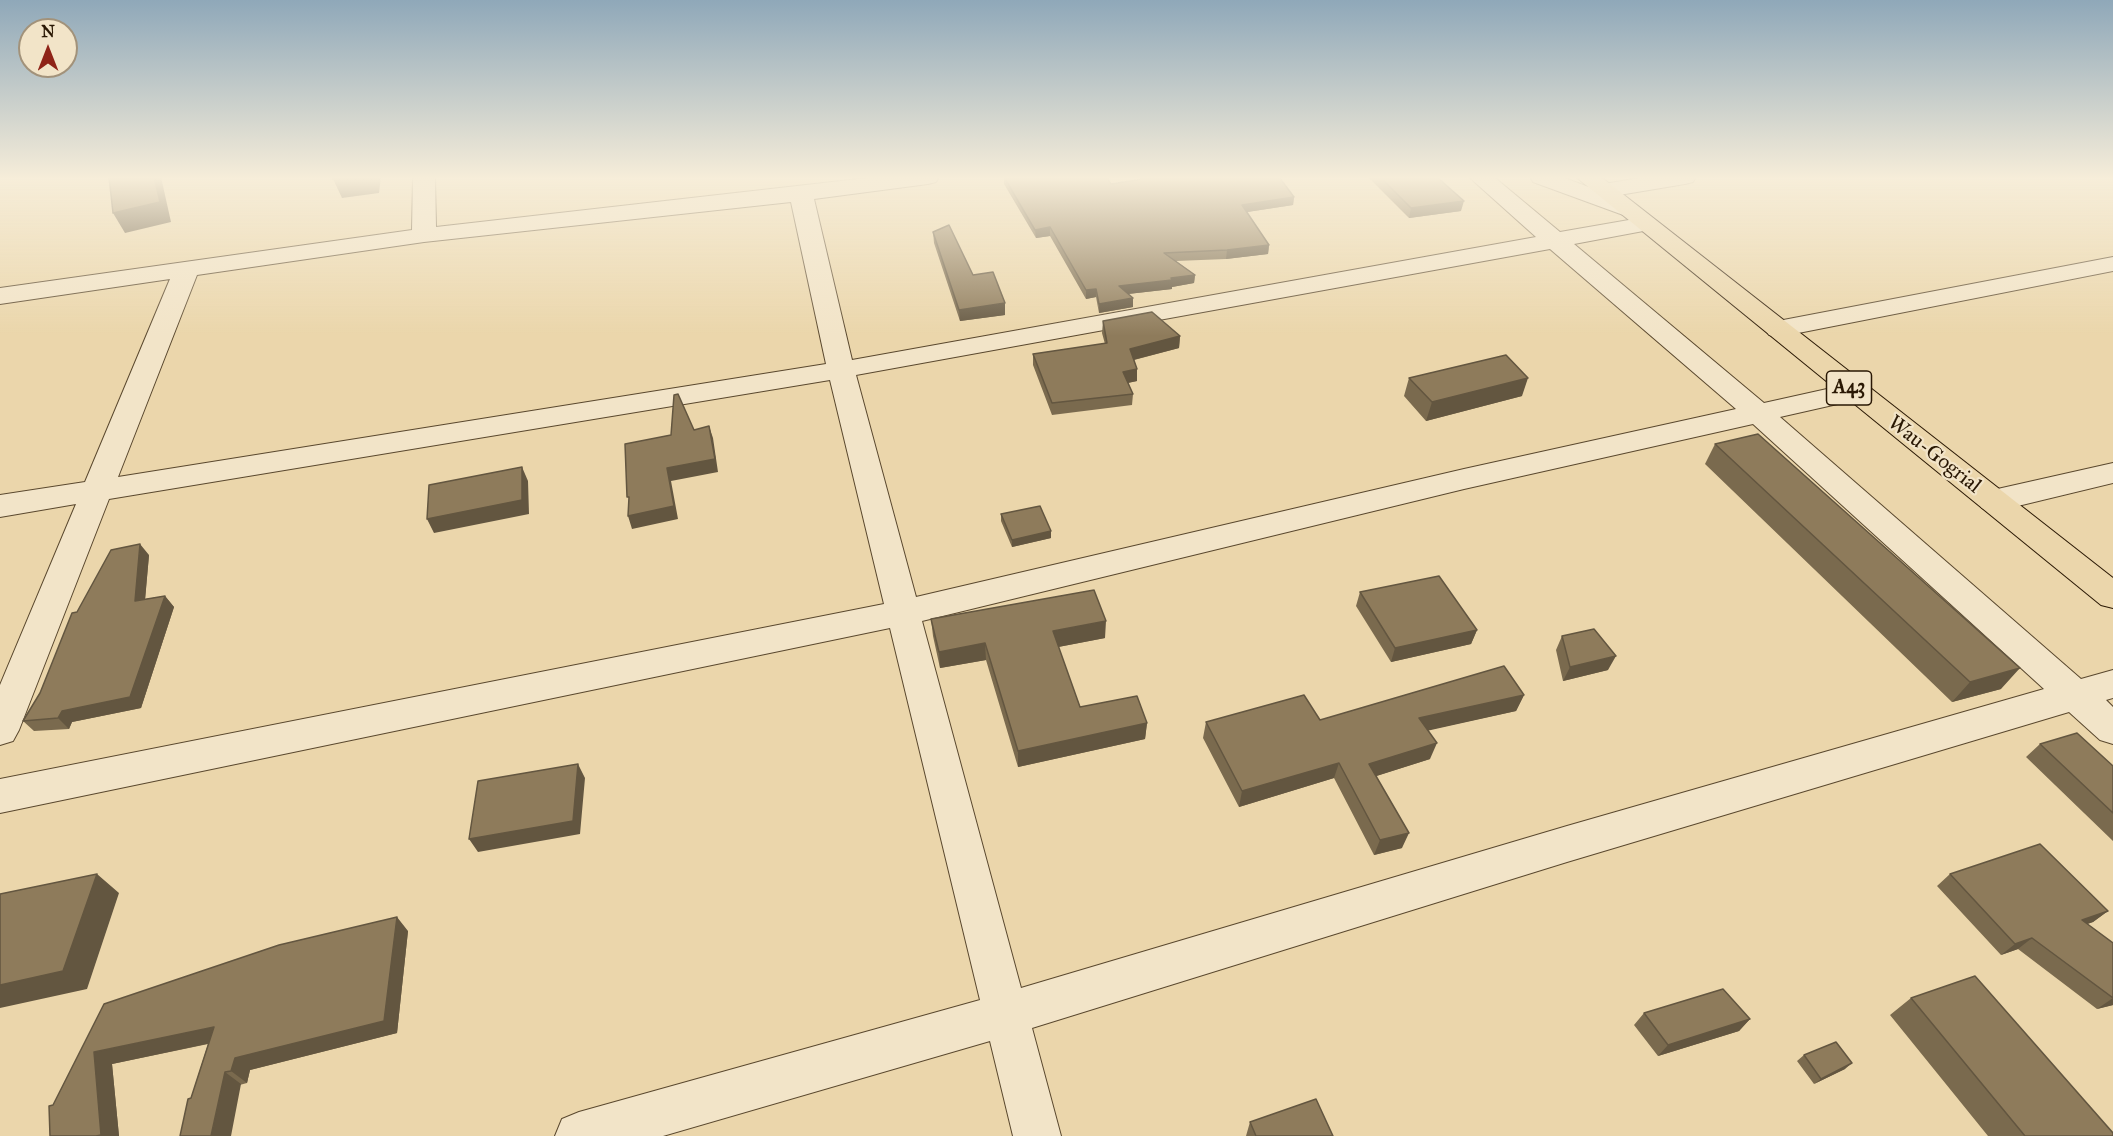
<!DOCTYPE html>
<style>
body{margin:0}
#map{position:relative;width:2113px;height:1136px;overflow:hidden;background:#ebd6ab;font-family:"IM FELL Great Primer",serif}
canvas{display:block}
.north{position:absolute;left:18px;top:18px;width:60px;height:60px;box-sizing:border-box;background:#f2e4c8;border:2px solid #a2927a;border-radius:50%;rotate:0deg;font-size:16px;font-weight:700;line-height:24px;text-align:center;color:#2a1804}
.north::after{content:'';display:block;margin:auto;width:21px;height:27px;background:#8f2418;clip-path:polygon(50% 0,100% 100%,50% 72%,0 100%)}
</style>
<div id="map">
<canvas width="2113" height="1136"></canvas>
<div class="north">N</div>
</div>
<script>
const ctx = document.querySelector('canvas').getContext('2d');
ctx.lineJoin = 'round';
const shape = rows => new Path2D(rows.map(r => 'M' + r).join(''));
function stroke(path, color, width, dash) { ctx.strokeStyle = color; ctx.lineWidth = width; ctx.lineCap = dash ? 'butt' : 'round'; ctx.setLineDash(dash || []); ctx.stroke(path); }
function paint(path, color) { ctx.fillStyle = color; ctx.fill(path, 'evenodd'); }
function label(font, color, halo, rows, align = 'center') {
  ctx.font = font + ' "IM FELL Great Primer",serif'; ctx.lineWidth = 4.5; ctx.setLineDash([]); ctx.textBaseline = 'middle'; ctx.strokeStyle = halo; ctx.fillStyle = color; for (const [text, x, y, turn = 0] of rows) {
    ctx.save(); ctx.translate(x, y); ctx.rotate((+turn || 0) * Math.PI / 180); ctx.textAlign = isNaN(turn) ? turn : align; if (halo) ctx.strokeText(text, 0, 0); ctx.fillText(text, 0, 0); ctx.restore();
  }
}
const street = shape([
 [413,177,435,177,436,227,876,177,939,177,936,182,928,184,814,199,852,360,1536,237,1469,177,1494,177,1560,232,1646,217,1654,219,1658,224,1654,229,1574,244,1764,403,1854,383,1864,386,1868,392,1864,398,1780,417,2081,679,2113,670,2113,698,2106,700,2113,707,2113,744,2100,740,2069,712,1567,862,1032,1028,1061,1136,1013,1136,990,1041,663,1136,555,1136,562,1119,579,1112,980,1000,890,628,0,813,0,779,884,604,830,380,109,499,19,730,13,741,0,745,0,685,76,504,0,517,0,495,85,482,170,279,0,304,0,288,412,230,413,177],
 [791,202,826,364,118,477,197,275,424,242,791,202],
 [1550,249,1736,409,1464,469,916,597,856,375,1550,249],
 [1753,424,2044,689,1567,826,1021,988,922,621,1464,489,1753,424],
 [1530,177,1562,177,1594,189,1604,184,1645,177,1696,177,1693,182,1685,184,1613,196,1634,204,1638,209,1634,214,1626,216,1533,182,1530,177],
 [2113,257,2113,271,1778,337,1769,335,1765,329,1769,323,1778,321,2113,257],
 [2113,463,2113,483,1993,512,1982,508,1977,501,1982,494,1993,490,2113,463]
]);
const primary = shape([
 [1576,177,1601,177,2113,578,2113,608,2101,605,1576,177]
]);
const wall = shape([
 [1004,177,1107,177,1111,184,1294,197,1293,205,1247,212,1269,245,1268,254,1226,259,1176,261,1195,275,1194,283,1172,287,1172,289,1128,294,1133,307,1099,313,1096,297,1086,299,1050,236,1036,238,1004,184],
 [1368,177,1437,177,1461,211,1409,218],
 [933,232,973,275,1005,315,960,321,934,243],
 [1103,321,1180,336,1179,348,1134,360,1137,369,1137,381,1128,383,1133,394,1132,405,1052,415,1033,365,1033,354,1105,344,1102,333],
 [1409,378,1522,396,1426,421,1404,396],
 [1715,444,2001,689,1952,702,1705,464],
 [1001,514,1051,531,1051,538,1012,547,1001,521],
 [149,555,145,599,165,596,174,607,141,708,72,722,69,729,34,731,23,721,40,693,77,612],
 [1360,592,1477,630,1471,644,1391,662,1356,606],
 [931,619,1105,638,1058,647,1080,707,1147,723,1145,739,1018,767,986,660,940,668,933,636],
 [1562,636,1608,670,1563,681,1556,650],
 [1524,695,1516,711,1428,730,1430,759,1376,776,1402,848,1374,855,1334,778,1239,807,1203,738,1206,722,1320,720],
 [2040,744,2113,766,2113,841,2026,757],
 [1950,874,2108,911,2093,922,2087,924,2113,943,2113,1005,2097,1009,2018,949,2001,955,1937,886],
 [408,931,397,1033,250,1070,247,1083,191,1098,208,1044,112,1064,119,1136,50,1136,53,1105,279,945],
 [1911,998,2113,1136,1988,1136,1890,1015],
 [1644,1013,1750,1019,1739,1031,1658,1056,1634,1025],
 [1804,1055,1845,1069,1814,1084,1797,1061],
 [1250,1122,1333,1136,1246,1136]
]);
const shadedWall = shape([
 [154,177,161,177,171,222,125,233,113,213],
 [348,177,381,177,379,193,342,198,333,179],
 [1294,197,1293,205,1241,213,1242,205],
 [1464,201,1461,211,1409,218,1411,208],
 [1050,227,1050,236,1036,238,1035,230],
 [1269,245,1268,254,1226,259,1227,250],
 [1195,275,1194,283,1172,287,1172,289,1119,295,1119,286],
 [1096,289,1096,297,1086,299,1086,290],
 [1133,298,1133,307,1099,313,1099,304],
 [1005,303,1005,315,960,321,959,310],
 [1180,336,1179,348,1129,361,1130,349],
 [1137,369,1137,381,1122,384,1123,372],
 [1528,378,1522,396,1426,421,1432,402],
 [709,426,713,438,718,472,671,481,678,519,632,529,628,516,667,468],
 [522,467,528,481,529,514,434,533,427,519],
 [1051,531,1051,538,1012,547,1012,540],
 [140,544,149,555,144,612,135,601],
 [165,596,174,607,141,708,72,722,69,729,58,718,62,711],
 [1106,621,1105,638,1053,648,1053,631],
 [1477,630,1471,644,1391,662,1395,648],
 [985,643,986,660,940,668,939,652],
 [1616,656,1608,670,1563,681,1570,667],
 [2020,668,2001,689,1952,702,1970,682],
 [1524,695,1516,711,1413,734,1419,718],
 [1147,723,1145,739,1018,767,1018,751],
 [1437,743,1430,759,1364,780,1369,764],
 [1339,763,1334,778,1239,807,1242,791],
 [578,764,585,778,580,834,478,852,469,839],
 [1409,833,1402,848,1374,855,1380,840],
 [97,874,119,893,87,989,0,1008,0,985],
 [2108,911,2093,922,2067,931,2082,920],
 [397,917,408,931,397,1033,250,1070,247,1083,231,1071,235,1058],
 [2032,938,2018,949,2001,955,2015,944],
 [2113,998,2113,1005,2097,1009],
 [1750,1019,1739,1031,1658,1056,1668,1045],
 [214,1027,230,1039,112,1064,119,1136,96,1136,94,1052],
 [1852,1063,1845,1069,1814,1084,1821,1079],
 [225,1072,241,1084,231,1136,211,1136]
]);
const building = shape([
 [109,177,154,177,160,202,113,213,109,177],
 [334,177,348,177,333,179,334,177],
 [1004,177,1107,177,1111,184,1156,177,1279,177,1294,197,1242,205,1269,245,1227,250,1164,253,1195,275,1171,278,1172,280,1119,286,1133,298,1099,304,1096,289,1086,290,1050,227,1035,230,1004,177],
 [1380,177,1437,177,1464,201,1411,208,1380,177],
 [949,225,973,275,993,272,1005,303,959,310,933,232,949,225],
 [1152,312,1180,336,1130,349,1137,369,1123,372,1133,394,1052,403,1033,354,1107,343,1103,321,1152,312],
 [1506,355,1528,378,1432,402,1409,378,1506,355],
 [678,394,694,430,709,426,715,459,667,468,674,506,628,516,629,497,627,497,625,444,671,435,674,395,678,394],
 [1758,434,2020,668,1970,682,1715,444,1758,434],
 [522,467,522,500,427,519,429,485,522,467],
 [1040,506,1051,531,1012,540,1001,514,1040,506],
 [140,544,135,601,165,596,130,697,62,711,58,718,23,721,40,693,72,613,77,612,111,550,140,544],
 [1439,576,1477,630,1395,648,1360,592,1439,576],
 [1094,590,1106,621,1053,631,1080,707,1137,696,1147,723,1018,751,985,643,939,652,931,619,1094,590],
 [1594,629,1616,656,1570,667,1562,636,1594,629],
 [1504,666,1524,695,1419,718,1437,743,1369,764,1409,833,1380,840,1339,763,1242,791,1206,722,1304,695,1320,720,1504,666],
 [2077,733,2113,766,2113,813,2040,744,2077,733],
 [578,764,573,821,469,839,478,781,578,764],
 [2040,844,2108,911,2082,920,2113,943,2113,998,2032,938,2015,944,1950,874,2040,844],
 [97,874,63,971,0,985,0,894,97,874],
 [397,917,384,1021,235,1058,231,1071,225,1072,211,1136,180,1136,188,1099,191,1098,214,1027,94,1052,101,1135,96,1136,50,1136,49,1106,53,1105,104,1004,279,945,397,917],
 [1975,976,2113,1133,2113,1136,2025,1136,1911,998,1975,976],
 [1723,989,1750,1019,1668,1045,1644,1013,1723,989],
 [1836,1042,1852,1063,1821,1079,1804,1055,1836,1042],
 [1316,1099,1333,1136,1256,1136,1250,1122,1316,1099]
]);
const shields = [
 [1849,388,45]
];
const shieldNames = [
 ["A43",1849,388]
];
const streetNames = [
 ["Wau-Gogrial",1934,455,38]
];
stroke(street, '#5a482e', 2);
stroke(primary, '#2a1804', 2);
paint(street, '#f2e4c8');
paint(primary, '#ebd6ab');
paint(wall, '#7a6a4e');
paint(shadedWall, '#635640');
paint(building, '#8e7b5b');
stroke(building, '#635640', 1.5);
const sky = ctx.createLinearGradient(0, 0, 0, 336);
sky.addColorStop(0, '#8fa8b9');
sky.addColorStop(0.53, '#f6edd9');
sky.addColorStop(1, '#f6edd900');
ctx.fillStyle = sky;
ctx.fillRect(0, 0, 2113, 336);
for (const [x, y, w] of shields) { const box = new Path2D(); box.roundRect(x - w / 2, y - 17, w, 34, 4.5); ctx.fillStyle = '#f2e4c8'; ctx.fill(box); stroke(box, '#2a1804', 1.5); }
label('bold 20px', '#2a1804', null, shieldNames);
label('21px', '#2a1804', '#f2e4c8', streetNames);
</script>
